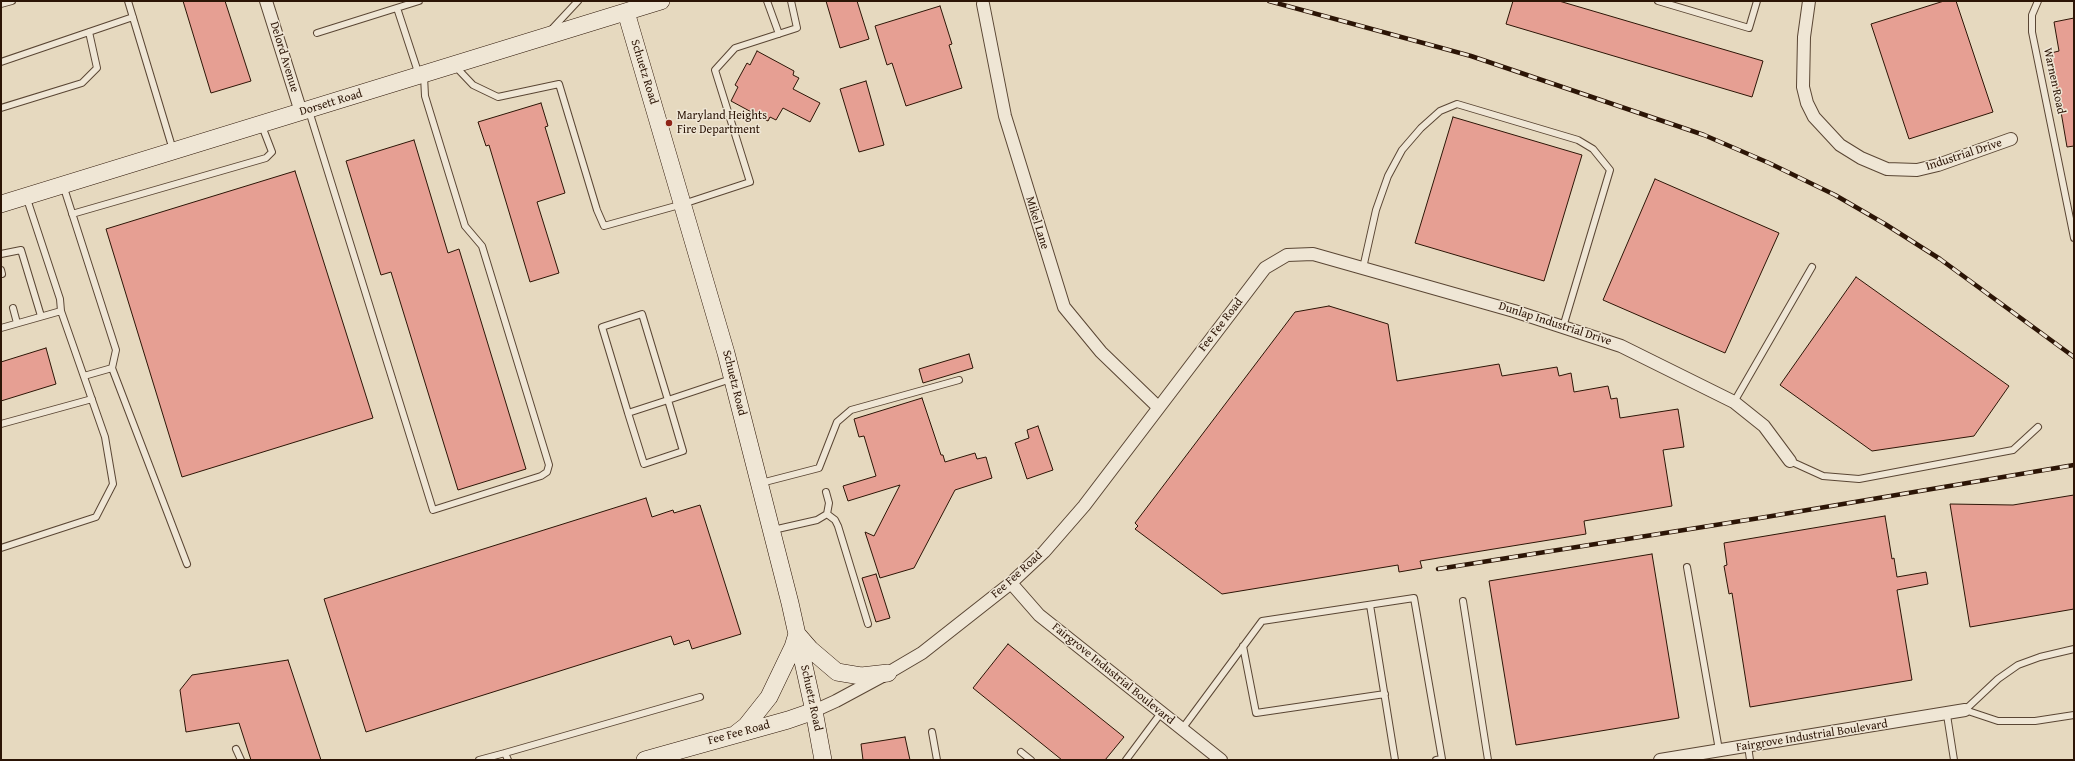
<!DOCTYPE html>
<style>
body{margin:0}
#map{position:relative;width:2075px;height:761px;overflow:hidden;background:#e6d9bf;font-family:"Gentium Book Plus",serif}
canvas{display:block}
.frame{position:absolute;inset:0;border:2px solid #2c1506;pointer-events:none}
</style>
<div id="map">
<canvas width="2075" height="761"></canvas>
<div class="frame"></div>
</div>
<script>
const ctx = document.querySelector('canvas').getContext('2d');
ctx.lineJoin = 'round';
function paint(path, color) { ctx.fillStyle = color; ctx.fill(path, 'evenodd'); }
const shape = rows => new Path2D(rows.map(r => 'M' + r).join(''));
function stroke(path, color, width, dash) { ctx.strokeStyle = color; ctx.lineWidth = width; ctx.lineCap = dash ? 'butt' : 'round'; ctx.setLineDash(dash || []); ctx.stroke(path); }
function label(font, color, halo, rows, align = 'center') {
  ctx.font = font + ' "Gentium Book Plus",serif'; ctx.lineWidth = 3; ctx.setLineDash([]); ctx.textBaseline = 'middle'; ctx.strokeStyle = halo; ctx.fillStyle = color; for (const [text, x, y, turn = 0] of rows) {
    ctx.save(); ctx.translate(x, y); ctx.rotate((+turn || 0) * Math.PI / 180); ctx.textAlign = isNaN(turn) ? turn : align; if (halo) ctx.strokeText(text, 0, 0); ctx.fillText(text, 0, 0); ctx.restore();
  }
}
const building = shape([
 [183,1,225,1,251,81,211,93,183,1],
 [826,1,857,1,869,39,840,48,826,1],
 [1513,1,1559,1,1763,61,1752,97,1506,24,1513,1],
 [1944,1,1956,1,1993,112,1909,139,1871,24,1944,1],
 [940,6,952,44,949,45,962,88,906,106,892,63,887,65,875,26,940,6],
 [2074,18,2074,146,2067,147,2051,53,2059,51,2054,22,2074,18],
 [757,51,794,71,793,75,799,78,793,89,820,103,810,122,783,108,776,120,770,117,768,121,731,101,738,87,735,85,747,63,750,65,757,51],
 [866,81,884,145,859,152,840,89,866,81],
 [541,103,548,126,545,127,565,193,537,202,559,273,530,282,489,145,486,146,478,122,541,103],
 [1453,117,1582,155,1544,281,1415,243,1453,117],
 [414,140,448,253,459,249,526,469,458,490,391,272,381,275,346,161,414,140],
 [295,171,373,418,182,477,106,229,295,171],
 [1655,179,1779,233,1725,353,1603,300,1655,179],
 [1856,277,2009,386,1974,436,1872,451,1780,385,1856,277],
 [1329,306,1388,324,1397,381,1499,364,1502,376,1557,367,1559,376,1571,373,1574,392,1608,386,1611,399,1617,398,1620,418,1678,409,1684,447,1663,450,1672,506,1584,521,1586,534,1420,561,1422,568,1399,572,1398,565,1222,594,1135,529,1138,526,1135,523,1295,312,1329,306],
 [46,348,56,384,1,401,1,362,46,348],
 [969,354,973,368,923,383,919,369,969,354],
 [922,398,941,455,943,455,945,462,975,453,977,459,986,457,992,478,955,490,914,568,880,578,865,532,874,536,900,485,848,501,843,486,876,476,864,436,859,437,854,419,922,398],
 [1038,426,1053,470,1027,479,1015,443,1029,438,1027,430,1038,426],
 [2074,495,2074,609,1970,627,1950,504,2013,505,2074,495],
 [646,498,652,517,673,510,674,513,700,505,741,634,692,649,689,640,674,645,671,636,366,732,324,599,646,498],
 [1885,516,1892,559,1894,558,1897,577,1926,572,1928,584,1897,590,1912,680,1750,707,1732,593,1729,594,1724,566,1727,565,1724,543,1885,516],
 [1652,554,1679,718,1516,745,1489,581,1652,554],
 [876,574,890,618,876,622,862,578,876,574],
 [1008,644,1124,737,1105,760,1062,760,973,688,1008,644],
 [288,660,321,760,251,760,239,723,186,732,180,690,192,675,288,660],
 [905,737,910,760,863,760,861,744,905,737]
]);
const lane = shape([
 [128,1,173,150],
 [767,1,779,34],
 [1658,1,1749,28,1757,1],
 [2038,1,2032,15,2032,32,2074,238],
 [1,4,12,1],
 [397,8,419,75],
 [551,30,578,1],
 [317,33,419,1],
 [1,62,133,17],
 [455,66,473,85,498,97,559,84,597,210,604,226,683,204,750,182,715,70,735,48,797,28,791,1],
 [1,108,82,83,97,68,89,32],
 [309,111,433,510,541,476,547,472,549,465,482,246,465,226,425,96,424,76],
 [63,185,116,350,112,368,84,376],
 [72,214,266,158,272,152,262,126],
 [1,254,21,250,41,316],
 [1363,268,1376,210,1388,176,1402,150,1421,128,1440,111,1457,104,1578,140,1593,149,1610,170,1563,327],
 [1,270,2,274],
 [13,308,17,323],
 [1,328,61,311,60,299,26,196],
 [112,368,187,564],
 [1734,402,1812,267],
 [628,413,644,464,683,451,668,400,642,314,602,327,628,413,668,400,731,379],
 [1,424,92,399],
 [1790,461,1823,476,1859,479,2013,450,2038,427],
 [761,483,819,468,837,422,851,410,959,380],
 [827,514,835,520,838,526,868,624],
 [773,530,817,520,827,514,829,503,826,492],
 [1,548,96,517,113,484,105,437,61,311],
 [1687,567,1719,750],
 [1463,601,1488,760],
 [1370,605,1395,760],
 [1243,646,1256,713,1385,694],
 [2074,649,2040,657,2018,665,1998,679,1965,710,1998,721,2035,721,2074,715],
 [1947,715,1954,760],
 [1182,729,1262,621,1414,598,1442,759,1436,760],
 [932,732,937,760],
 [1748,746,1750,760],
 [236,749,241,760],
 [1021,752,1031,760],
 [479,760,505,753],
 [508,760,505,753,700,697],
 [1126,760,1161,713]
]);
const street = shape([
 [266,1,301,112],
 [1809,1,1804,37,1803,87,1807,103,1814,117,1840,145,1861,158,1887,169,1917,170,1938,165,2011,139],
 [983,4,1005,116,1064,307,1101,352,1158,407],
 [1011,583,1039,615,1221,760],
 [814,711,836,701,888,673,922,653,1011,583,1044,552,1084,506,1265,268,1287,255,1313,254,1514,311,1621,346,1734,402,1764,426,1790,461],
 [1660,760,1965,710]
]);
const secondary = shape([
 [626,12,726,353,790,603,814,711,823,760],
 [1,204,661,1],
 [797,634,810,649,837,672,861,676,888,673],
 [737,733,746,726,769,697,793,647,797,634],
 [645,760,788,720,814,711]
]);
const rail = shape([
 [1269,1,1471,56,1704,135,1769,163,1835,195,1885,224,1940,259,2074,357],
 [1438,569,1766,517,2074,465]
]);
const markers = [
 [669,123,4,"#8f2418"]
];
const streetNames = [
 ["Delord Avenue",284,57,73],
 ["Schuetz Road",644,72,73],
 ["Warnen Road",2054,81,78],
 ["Dorsett Road",331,103,-17],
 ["Industrial Drive",1964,155,-18],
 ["Mikel Lane",1037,223,73],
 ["Dunlap Industrial Drive",1555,324,18],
 ["Fee Fee Road",1221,325,-52],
 ["Schuetz Road",734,383,76],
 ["Fee Fee Road",1017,575,-42],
 ["Fairgrove Industrial Boulevard",1113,674,39],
 ["Schuetz Road",811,698,78],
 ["Fee Fee Road",739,733,-15],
 ["Fairgrove Industrial Boulevard",1812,736,-9]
];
const poiNames = [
 ["Maryland Heights",677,116],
 ["Fire Department",677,130]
];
paint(building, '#e69f93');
stroke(building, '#2c1506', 1);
stroke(lane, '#5a4634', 8);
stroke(street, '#5a4634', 14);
stroke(secondary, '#2c1506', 18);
stroke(lane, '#efe6d5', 6);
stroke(street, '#efe6d5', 12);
stroke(secondary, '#efe6d5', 17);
stroke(rail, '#2c1506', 4.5);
stroke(rail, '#efe6d5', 3, [9]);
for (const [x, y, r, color] of markers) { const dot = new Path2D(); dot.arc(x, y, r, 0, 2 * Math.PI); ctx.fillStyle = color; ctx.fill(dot); stroke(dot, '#efe6d5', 1.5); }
label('12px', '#2c1506', '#efe6d5', streetNames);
label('12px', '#2c1506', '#efe6d5', poiNames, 'left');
</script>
